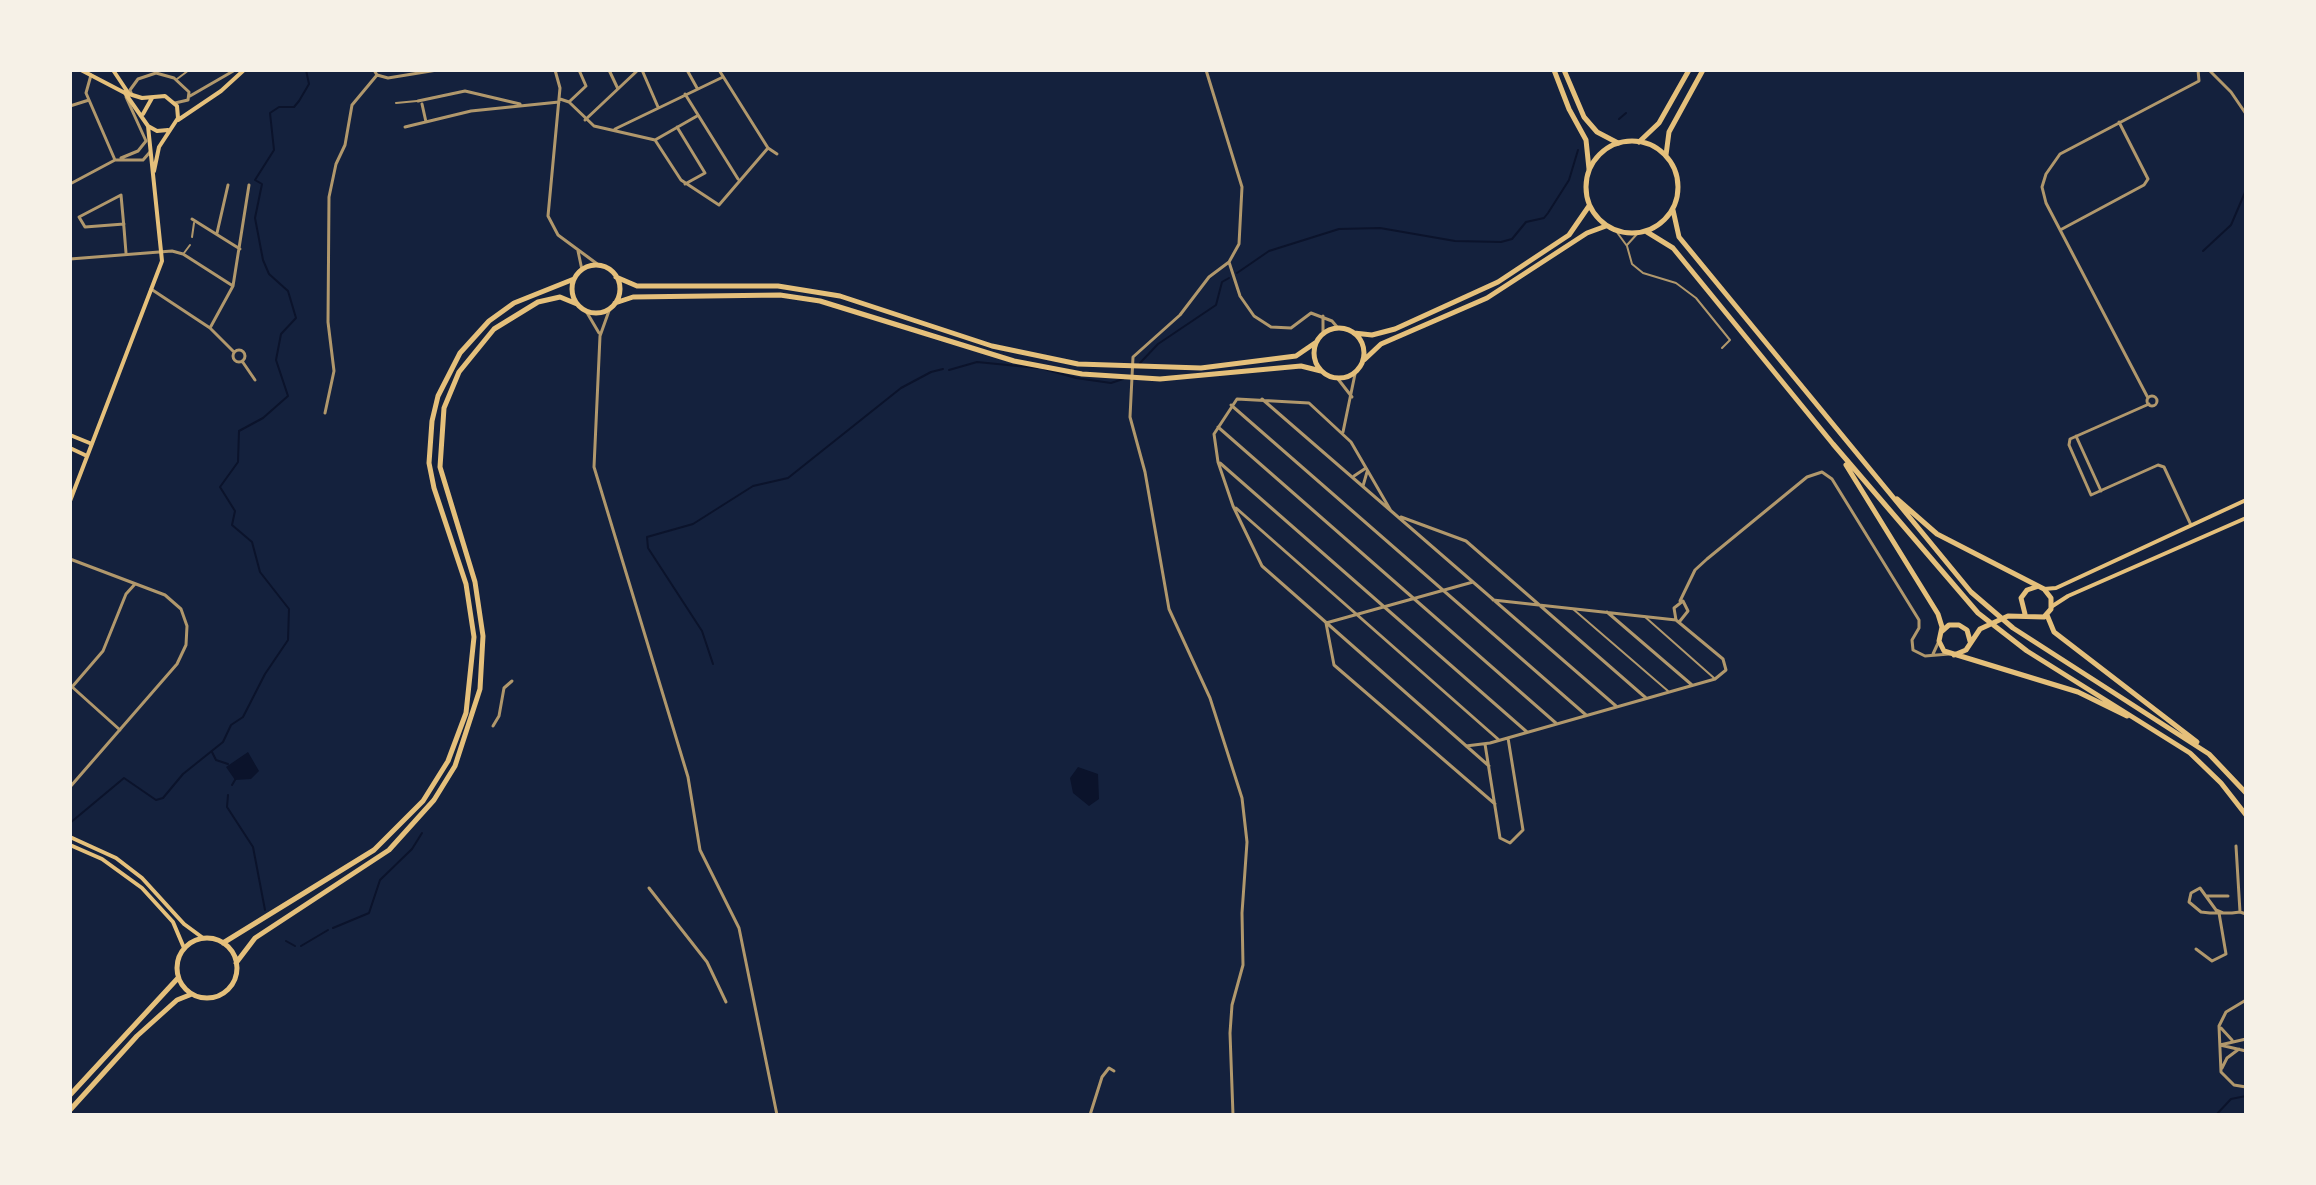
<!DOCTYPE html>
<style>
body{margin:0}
#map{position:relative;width:2316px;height:1185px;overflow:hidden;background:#14213d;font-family:"Nunito Sans",sans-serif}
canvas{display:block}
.frame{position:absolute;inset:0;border:72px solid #f6f1e7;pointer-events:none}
</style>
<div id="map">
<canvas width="2316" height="1185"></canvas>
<div class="frame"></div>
</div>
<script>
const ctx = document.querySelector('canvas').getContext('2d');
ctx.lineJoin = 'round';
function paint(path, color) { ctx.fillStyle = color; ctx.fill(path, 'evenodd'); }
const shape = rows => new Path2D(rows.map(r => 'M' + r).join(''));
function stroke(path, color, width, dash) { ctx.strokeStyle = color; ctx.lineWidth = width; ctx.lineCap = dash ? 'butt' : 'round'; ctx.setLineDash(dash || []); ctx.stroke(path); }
const water = shape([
 [248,752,259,771,251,779,235,780,226,767],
 [1078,767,1098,774,1099,799,1089,806,1073,793,1070,778]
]);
const stream = shape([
 [1666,71,1666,70],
 [1619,119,1626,113],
 [2203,251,2231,225,2246,190],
 [1237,273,1269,251,1339,229,1380,228,1455,241,1501,242,1512,239,1526,222,1544,218,1548,213,1569,180,1578,150],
 [1140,363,1158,344,1216,305,1222,282,1229,278],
 [1044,369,1076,378,1111,383,1123,379],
 [949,370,977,362,1038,368],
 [713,664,702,631,648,548,647,537,693,524,753,486,788,478,901,388,931,372,943,369],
 [212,752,216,760,228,764],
 [232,785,235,780],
 [228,795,227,807,253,847,265,910],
 [70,823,124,778,156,800,163,798,183,774,223,742,231,725,243,717,265,674,288,640,289,609,260,572,252,542,232,525,235,511,220,487,238,462,239,431,263,418,288,396,276,360,281,334,296,318,288,291,269,274,263,260,255,218,262,184,255,180,274,150,270,113,279,107,294,107,299,101,309,84,306,70],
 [333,928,369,913,380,880,412,849,422,833],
 [286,941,295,946],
 [301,946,328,930],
 [2216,1115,2231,1099,2246,1096]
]);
const service = shape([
 [1616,231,1627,246,1632,264,1643,273,1676,283,1696,298,1730,340,1722,348],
 [1627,245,1637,234]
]);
const pedestrian = shape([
 [177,79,189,70],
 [396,103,417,101],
 [192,237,194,223],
 [184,253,190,245],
 [1573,609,1668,691],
 [1644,616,1714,678]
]);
const minor = shape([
 [374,70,377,75,388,78,437,70],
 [555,70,560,88,548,216,558,235,600,266],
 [609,70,618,89],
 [642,70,658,107],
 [687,70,697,88],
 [719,70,768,148,777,154],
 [1206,70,1242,187,1239,244,1229,262,1209,277,1180,315,1133,357,1130,417,1145,472,1169,609,1210,698,1242,798,1247,842,1242,913,1243,965,1232,1005,1230,1033,1233,1115],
 [2209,70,2231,92,2246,114],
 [91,75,86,93,115,160],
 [685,94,738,179],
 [132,95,130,90,138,79,156,73,174,78,189,92,188,100,175,103],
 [190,96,235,70],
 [560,99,569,102,594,126,655,140,681,180,719,205,768,148],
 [418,101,465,91,520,104],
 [569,102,586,86,579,70],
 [422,104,426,122],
 [70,106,89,100],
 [585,120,638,70],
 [405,127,471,111,559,102],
 [677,127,705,173,685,184],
 [615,129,723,77],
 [655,140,697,116],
 [121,158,138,151,146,141,126,97],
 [70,184,115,160,143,160,150,152],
 [192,219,240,249],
 [124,224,85,227,79,217,121,195,124,228,126,253],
 [2062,229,2144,185,2148,179,2119,122],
 [217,233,228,185],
 [578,251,582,270],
 [70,259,172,251,183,254,233,286],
 [1229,262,1240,296,1254,316,1271,327,1291,328,1311,313,1332,321,1338,328],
 [151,289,210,328,234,352],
 [610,308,600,336,594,467,688,777,700,850,739,928,777,1115],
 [586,311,599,333],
 [210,328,233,286,249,185],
 [1323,333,1323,316],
 '233 356a6 6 0 1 1 12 0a6 6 0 1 1-12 0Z',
 [242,361,255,380],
 [1338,379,1352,397],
 '2147 401a5 5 0 1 1 10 0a5 5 0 1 1-10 0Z',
 [2148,398,2046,203,2042,187,2046,174,2060,154,2199,81,2198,70],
 [1262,399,1616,706],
 [2149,404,2070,439,2069,445,2091,495,2158,465,2164,467,2191,525],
 [1231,405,1586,715],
 [325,413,334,371,328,322,329,197,336,164,345,145,352,105,377,75],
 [1218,427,1557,724],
 [1343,432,1355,374],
 [2076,436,2101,491],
 [1220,463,1527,732],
 [1354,476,1366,468],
 [1363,486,1367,472],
 [1236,508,1499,740],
 [1391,511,1351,442,1309,403,1237,399,1214,434,1218,462,1233,506,1262,566,1489,766],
 [1401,517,1466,541,1646,698],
 [70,559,165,595,181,609,187,626,186,645,177,664,70,787],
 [1473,582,1326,623,1334,665,1495,804],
 [1680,601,1695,570,1707,559,1807,477,1822,472,1832,479,1919,620,1919,628,1912,640,1913,650,1925,656,1949,654],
 [1607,612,1692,685],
 [1676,620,1674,608,1683,601,1688,611,1680,621],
 [1933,654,1939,641],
 [70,685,120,730],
 [72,687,103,651,126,594,135,584],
 [493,726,499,716,504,688,512,681],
 [1485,744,1500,838,1510,843,1523,830,1508,738],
 [1466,746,1490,743,1715,679,1726,670,1723,659,1676,620,1493,600],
 [2236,846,2240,912],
 [649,888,707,962,726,1002],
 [2206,896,2228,896],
 [2223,913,2216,910,2200,888,2191,893,2189,902,2201,912,2210,913,2232,913,2240,912,2246,914],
 [2196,949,2212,961,2226,954,2219,913],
 [2246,1000,2226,1012,2219,1026,2221,1072,2234,1085,2246,1087],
 [2221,1028,2232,1040],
 [2220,1045,2246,1039],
 [2220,1045,2246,1051],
 [2222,1068,2227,1058,2239,1049],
 [1090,1115,1102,1077,1109,1068,1114,1071]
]);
const secondary = shape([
 [113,70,129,94,142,98,165,96,177,106,178,118,159,147,154,171],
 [143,114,152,98],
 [178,120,221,91,244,70],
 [148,126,157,131,168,130],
 [70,435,92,444],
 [70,448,87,456],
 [70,501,162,261,148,126,125,93,81,70],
 [2044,589,2056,588,2246,500],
 [2051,607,2068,596,2246,518],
 [70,837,116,858,142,878,184,924,203,938],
 [70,845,102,859,142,888,173,922,184,948]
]);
const primary = shape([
 [1554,70,1569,109,1586,140,1589,169],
 [1564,70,1584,117,1597,132,1618,143]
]);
const trunk = shape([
 '1586 187a46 46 0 1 1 92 0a46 46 0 1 1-92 0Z',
 [1639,142,1659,123,1689,70],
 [1666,155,1669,132,1703,70],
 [1673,210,1679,237,1971,592,2013,628,2209,754,2246,793],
 [1647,232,1673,248,1833,444,1978,613,2027,651,2190,753,2221,783,2246,815],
 '572 289a24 24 0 1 1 48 0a24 24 0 1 1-48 0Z',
 [616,277,637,286,778,286,840,296,992,346,1078,364,1201,368,1296,356,1315,343],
 [615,303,633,297,780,295,820,301,1014,361,1082,374,1160,379,1301,366,1321,371],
 '1314 353a25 25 0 1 1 50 0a25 25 0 1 1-50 0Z',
 [1354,333,1372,335,1395,329,1498,282,1569,235,1589,206],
 [1364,360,1381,344,1487,298,1587,233,1606,226],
 [1846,465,1938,614,1942,627,1939,641,1944,651,2078,692,2127,716],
 [1897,499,1937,534,2044,589,2051,598,2051,609,2044,617,2008,616,1980,629,1966,650,1954,655],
 [2025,614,2021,598,2027,590,2036,587],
 [2047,615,2054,632,2197,742],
 [1941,632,1949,625,1959,625,1967,630,1970,641],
 '177 968a30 30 0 1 1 60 0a30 30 0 1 1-60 0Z',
 [223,943,374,850,423,801,448,761,466,713,474,637,466,584,434,488,429,463,432,421,438,396,460,353,489,321,514,303,574,279],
 [236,963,255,938,389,850,434,800,455,766,480,689,483,636,475,582,440,467,444,408,459,372,494,329,538,302,560,297,577,304],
 [70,1095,178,978],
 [70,1110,137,1036,177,1000,192,994]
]);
paint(water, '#0b132b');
stroke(stream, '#0b132b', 2);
stroke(service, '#b1986c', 2);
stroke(pedestrian, '#b1986c', 2);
stroke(minor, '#b1986c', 3);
stroke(secondary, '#e5c07b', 4);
stroke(primary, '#e5c07b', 5);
stroke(trunk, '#e5c07b', 5);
</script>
